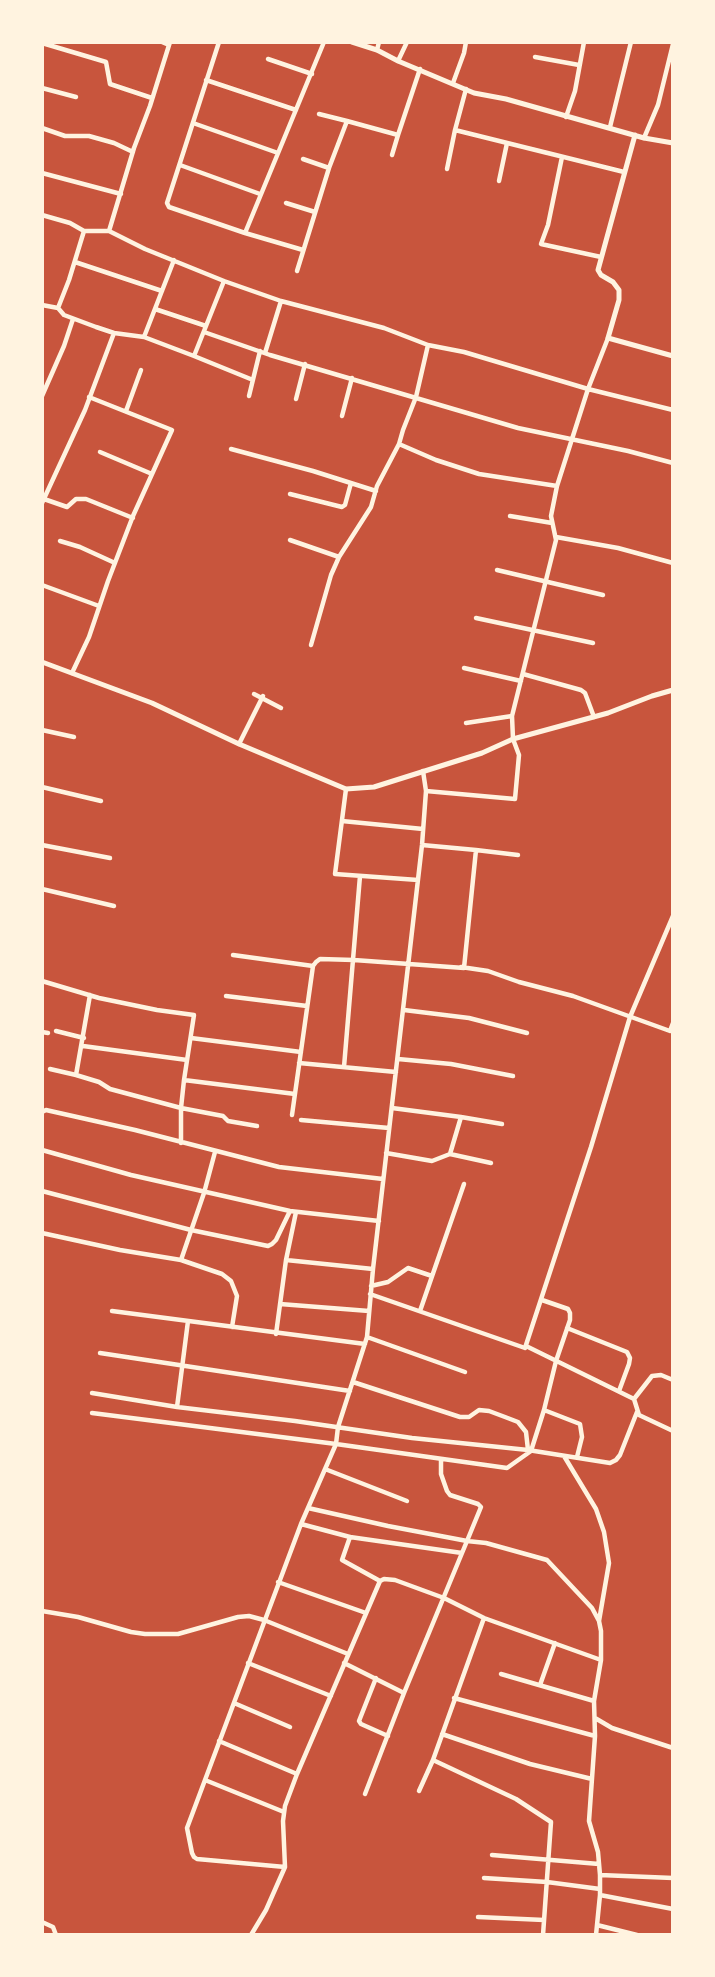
<!DOCTYPE html>
<style>
body{margin:0}
#map{position:relative;width:715px;height:1977px;overflow:hidden;background:#c8553d;font-family:Figtree,sans-serif}
canvas{display:block}
.frame{position:absolute;inset:0;border:44px solid #fff3e0;pointer-events:none}
</style>
<div id="map">
<canvas width="715" height="1977"></canvas>
<div class="frame"></div>
</div>
<script>
const ctx = document.querySelector('canvas').getContext('2d');
ctx.lineJoin = 'round';
const shape = rows => new Path2D(rows.map(r => 'M' + r).join(''));
function stroke(path, color, width, dash) { ctx.strokeStyle = color; ctx.lineWidth = width; ctx.lineCap = dash ? 'butt' : 'round'; ctx.setLineDash(dash || []); ctx.stroke(path); }
const minor = shape([
 [162,42,169,45],
 [219,42,167,203,169,207,245,233,324,42],
 [42,43,106,62,110,84,152,98],
 [377,50,379,42],
 [535,57,579,65],
 [268,59,312,74],
 [398,61,407,42],
 [206,80,296,110],
 [453,83,464,53,466,42],
 [42,88,76,97],
 [466,89,455,130,624,172],
 [319,114,347,121],
 [566,117,575,91,584,42],
 [193,123,278,153],
 [610,127,631,42],
 [42,128,65,136,89,136,114,143,133,152],
 [644,138,658,105,673,44],
 [392,155,398,135],
 [562,157,548,225,541,244,601,257],
 [303,159,329,168],
 [180,165,260,194],
 [447,169,455,130],
 [42,173,121,194],
 [499,181,507,143],
 [286,203,315,212],
 [42,215,70,223,84,231],
 [109,231,145,249,224,281],
 [245,233,303,250],
 [75,262,162,291],
 [297,271,329,168,347,121,398,135,420,69],
 [42,305,58,308,69,280,84,231,109,231,134,148,150,106,170,42],
 [58,308,64,315,96,327,114,333,144,337,194,356,224,281,281,301,384,328,428,345,464,352,588,389,673,410],
 [155,309,206,326],
 [204,332,270,355,518,428,628,451,673,463],
 [144,337,174,260],
 [265,353,281,301],
 [194,356,253,380],
 [42,396,64,346,73,319],
 [249,396,260,351],
 [296,399,305,364],
 [126,411,141,370],
 [342,416,352,378],
 [399,444,403,430,416,397,428,345],
 [231,449,313,471,376,491],
 [100,452,152,474],
 [290,494,342,507,345,505,351,483],
 [44,499,67,507,76,499,86,499,133,518],
 [42,503,85,410,114,333],
 [510,516,552,523],
 [556,537,618,548,673,563],
 [290,540,339,557],
 [60,541,80,547,115,563],
 [497,570,603,595],
 [42,585,99,606],
 [476,618,593,643],
 [311,645,331,575,339,557,371,507,377,486,399,444,436,460,479,474,557,486],
 [464,668,521,681],
 [72,673,89,637,108,581,133,516,172,430,89,397],
 [523,674,581,690,585,693,594,717],
 [254,694,281,708],
 [466,723,512,716],
 [42,730,74,737],
 [239,744,263,696],
 [42,787,101,801],
 [346,789,335,874,418,880],
 [426,791,515,799,519,755,513,739,512,716,556,540,551,516,557,486,588,389,608,338],
 [342,821,423,829],
 [42,845,110,858],
 [476,850,518,855],
 [42,889,114,906],
 [233,955,313,966],
 [461,967,488,971,519,982,573,996,670,1031,673,1023],
 [42,981,99,998,157,1010,194,1015,184,1080,295,1094],
 [90,995,76,1075,99,1082,110,1089,181,1108,223,1116,228,1121,257,1126],
 [226,996,307,1006],
 [404,1010,469,1018,527,1033],
 [56,1031,84,1038],
 [42,1032,48,1033],
 [191,1038,301,1052],
 [83,1046,187,1060],
 [398,1059,451,1064,513,1076],
 [299,1063,396,1072],
 [344,1067,360,876],
 [50,1069,76,1075],
 [42,1112,46,1110,135,1130,279,1167,383,1179],
 [292,1115,313,966,316,962,320,959,354,960,464,968,476,850,422,845],
 [461,1117,502,1124],
 [301,1120,389,1128],
 [181,1143,181,1108,184,1080],
 [42,1150,131,1175,290,1211,379,1221],
 [215,1152,204,1193,181,1260,222,1274,231,1281,237,1296,232,1327],
 [386,1153,432,1161,450,1154,461,1117,392,1108],
 [450,1154,491,1163],
 [42,1191,191,1230,268,1246,272,1244,276,1240,290,1211],
 [42,1233,120,1250,181,1260],
 [286,1260,373,1269],
 [371,1286,388,1282,408,1268,432,1276],
 [370,1294,525,1348,591,1147,630,1017,673,916],
 [280,1304,369,1311],
 [112,1311,365,1344],
 [420,1311,464,1184],
 [567,1328,627,1352,630,1358,629,1364,619,1391],
 [276,1334,286,1260,296,1212],
 [367,1337,465,1372],
 [526,1346,634,1399,639,1415,673,1431],
 [100,1353,350,1391],
 [353,1382,460,1417,469,1417,479,1410,489,1411,505,1417,518,1422,526,1432,528,1450],
 [92,1393,177,1407,295,1421,412,1438,528,1450,610,1463,616,1460,620,1455,637,1412],
 [634,1399,652,1376,661,1375,673,1380],
 [177,1407,188,1321],
 [544,1410,580,1424,582,1437,577,1457],
 [92,1413,336,1444,507,1468,531,1451,544,1410,556,1361,570,1320,570,1313,568,1309,542,1300],
 [564,1456,596,1509,604,1532,609,1563,599,1621],
 [325,1469,407,1501],
 [308,1508,388,1526,467,1541,481,1507,478,1504,450,1495,447,1491,441,1474,441,1459],
 [301,1524,350,1537,462,1553],
 [350,1537,342,1560,380,1581],
 [278,1582,366,1613],
 [42,1611,78,1617,131,1632,145,1634,178,1634,238,1617,249,1616,264,1620,348,1654],
 [248,1663,331,1696],
 [344,1663,404,1693],
 [501,1674,594,1701],
 [376,1678,359,1721,361,1724,388,1736],
 [540,1685,555,1643],
 [454,1698,595,1736],
 [234,1703,290,1727],
 [595,1718,612,1728,673,1748],
 [442,1734,530,1764,592,1779],
 [219,1741,297,1774],
 [433,1760,516,1799,551,1822,543,1935],
 [205,1780,284,1812],
 [419,1791,433,1760,484,1618],
 [365,1794,404,1693,467,1541,486,1543,547,1560,592,1608,599,1621,601,1631,601,1660,594,1701,595,1736,589,1821,598,1852,600,1875,600,1895,596,1935],
 [492,1855,599,1864],
 [285,1867,197,1859,194,1857,192,1853,187,1828,301,1524,336,1444,338,1427,367,1337,373,1269,422,845,426,791,423,771],
 [600,1875,673,1878],
 [484,1878,547,1882,600,1889],
 [600,1895,673,1909],
 [478,1917,544,1920],
 [42,1922,53,1927,56,1935],
 [597,1925,637,1935],
 [251,1935,266,1910,285,1867,283,1821,285,1806,297,1774,380,1581,384,1579,395,1580,444,1598,484,1618,601,1660]
]);
const tertiary = shape([
 [352,42,377,50,398,61,474,93,506,99,644,138,673,143],
 [635,135,598,270,601,275,613,282,619,290,619,300,608,338,673,356],
 [42,662,152,703,239,744,346,789,374,787,482,753,513,739,608,713,652,696,673,690]
]);
stroke(minor, '#fff3e0', 4.5);
stroke(tertiary, '#fff3e0', 5);
</script>
